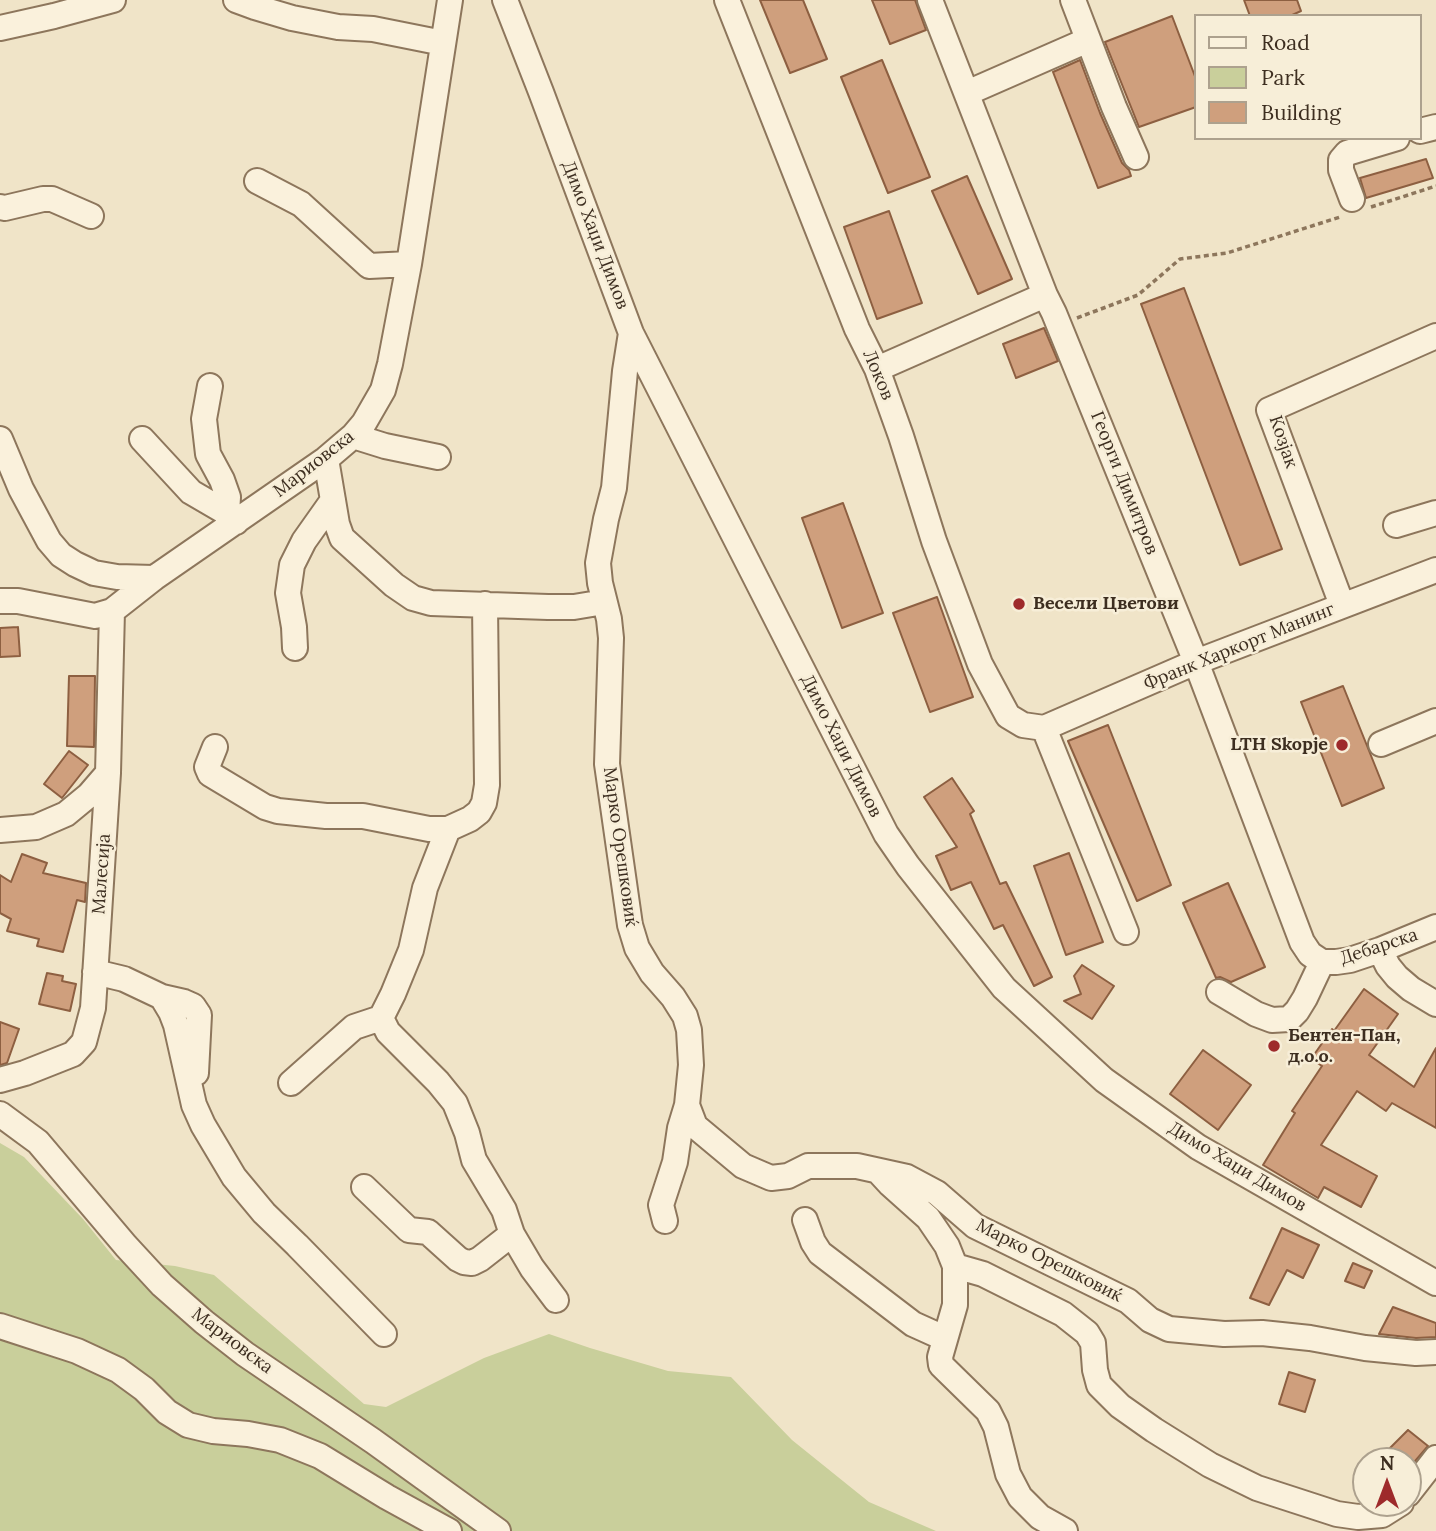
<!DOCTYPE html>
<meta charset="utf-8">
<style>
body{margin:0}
#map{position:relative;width:1436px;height:1531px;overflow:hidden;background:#f0e4c8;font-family:Lora,serif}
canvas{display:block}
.legend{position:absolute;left:1194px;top:14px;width:228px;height:126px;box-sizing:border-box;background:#f7eed8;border:2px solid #ada18e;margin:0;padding:9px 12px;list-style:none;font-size:21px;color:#3d2e20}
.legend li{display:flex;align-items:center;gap:14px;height:35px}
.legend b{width:35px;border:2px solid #ada18e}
.north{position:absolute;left:1352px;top:1447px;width:70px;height:70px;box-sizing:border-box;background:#f7eed8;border:2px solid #ada18e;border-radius:50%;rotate:0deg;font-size:19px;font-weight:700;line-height:28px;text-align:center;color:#3d2e20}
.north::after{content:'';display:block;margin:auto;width:24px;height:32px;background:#9e2a2b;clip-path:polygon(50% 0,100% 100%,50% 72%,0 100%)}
</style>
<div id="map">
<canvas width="1436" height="1531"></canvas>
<ul class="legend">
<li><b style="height:9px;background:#faf1dc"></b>Road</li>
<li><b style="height:19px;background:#c9cf9b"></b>Park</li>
<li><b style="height:19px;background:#cf9f7d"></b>Building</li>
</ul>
<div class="north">N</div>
</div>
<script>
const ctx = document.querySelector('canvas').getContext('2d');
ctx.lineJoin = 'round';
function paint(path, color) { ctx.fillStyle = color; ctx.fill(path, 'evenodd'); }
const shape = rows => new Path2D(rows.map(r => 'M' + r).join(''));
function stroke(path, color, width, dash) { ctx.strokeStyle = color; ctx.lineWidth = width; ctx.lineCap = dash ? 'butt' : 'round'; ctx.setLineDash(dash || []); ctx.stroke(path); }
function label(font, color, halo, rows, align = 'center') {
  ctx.font = font + ' Lora,serif'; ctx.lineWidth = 5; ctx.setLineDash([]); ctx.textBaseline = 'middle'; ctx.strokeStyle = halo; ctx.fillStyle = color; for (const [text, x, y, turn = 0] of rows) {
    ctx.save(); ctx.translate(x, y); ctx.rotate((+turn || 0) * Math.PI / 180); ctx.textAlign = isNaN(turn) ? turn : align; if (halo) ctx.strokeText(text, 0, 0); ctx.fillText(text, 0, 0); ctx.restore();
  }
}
const green = shape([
 [0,1143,24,1157,83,1219,116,1260,175,1266,214,1275,364,1404,386,1407,484,1358,549,1334,590,1348,668,1371,731,1377,792,1440,869,1502,936,1531,0,1531]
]);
const building = shape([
 [760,0,803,0,827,59,790,73,760,0],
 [872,0,915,0,926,30,890,44,872,0],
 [1244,0,1297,0,1301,11,1290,16,1250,16,1244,0],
 [1172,16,1196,79,1196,107,1139,127,1105,42,1172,16],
 [882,60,930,177,888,193,841,77,882,60],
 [1080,60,1100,113,1122,163,1129,170,1131,176,1098,188,1053,72,1080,60],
 [1426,159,1433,178,1366,198,1360,178,1426,159],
 [967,176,1012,279,978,294,932,191,967,176],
 [889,211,922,303,877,319,844,227,889,211],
 [1184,288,1282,549,1240,565,1141,304,1184,288],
 [1044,328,1058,361,1016,378,1003,344,1044,328],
 [843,503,883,613,842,628,802,518,843,503],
 [937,597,973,697,930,712,893,613,937,597],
 [18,627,20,656,0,657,0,628,18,627],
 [69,676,95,676,94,747,67,746,69,676],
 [1343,686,1384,788,1342,806,1301,702,1343,686],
 [1108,725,1171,885,1137,901,1068,741,1108,725],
 [69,751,88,765,62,798,44,784,69,751],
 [952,778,974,811,970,814,1000,884,1006,882,1052,977,1034,986,1003,925,994,929,971,882,951,890,936,856,957,847,924,797,952,778],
 [1069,853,1103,942,1066,955,1034,866,1069,853],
 [22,854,47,863,43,873,86,883,85,902,77,900,63,952,37,946,39,939,7,931,11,919,0,913,0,875,11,882,22,854],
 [1228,883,1265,967,1231,982,1220,977,1216,978,1183,903,1228,883],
 [1082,965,1114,986,1092,1019,1064,1001,1081,994,1074,976,1082,965],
 [47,973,63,976,62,981,76,984,70,1011,39,1004,47,973],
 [1364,989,1398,1014,1369,1055,1414,1087,1436,1048,1436,1128,1392,1103,1386,1111,1357,1091,1321,1145,1377,1176,1361,1207,1324,1187,1318,1198,1263,1165,1295,1113,1292,1111,1322,1066,1311,1059,1332,1029,1334,1031,1364,989],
 [0,1022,19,1029,7,1063,0,1065,0,1022],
 [1203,1050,1251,1085,1218,1130,1170,1094,1203,1050],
 [1282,1228,1319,1245,1303,1278,1287,1270,1269,1305,1250,1298,1282,1228],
 [1353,1263,1372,1271,1364,1288,1345,1281,1353,1263],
 [1393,1307,1436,1323,1436,1337,1416,1338,1379,1334,1393,1307],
 [1289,1372,1315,1380,1305,1412,1279,1404,1289,1372],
 [1408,1430,1428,1446,1410,1467,1408,1465,1408,1461,1403,1461,1388,1450,1408,1430]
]);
const path = shape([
 [1371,207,1436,186],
 [1077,318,1138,295,1180,259,1227,253,1340,217]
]);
const minor = shape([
 [236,0,255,7,292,18,338,27,373,29,443,43],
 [505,0,541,92,631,333,886,834,908,866,1004,988,1104,1080,1198,1147,1436,1283],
 [727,0,857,329,877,369,901,436,934,541,980,664,1008,716,1023,725,1044,728],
 [930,0,1045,295,1054,313,1196,662,1302,942,1310,954,1322,962],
 [1073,0,1114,107,1136,157],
 [0,28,54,16,113,0],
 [967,93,1088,40],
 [1420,131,1436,127],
 [257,181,301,204,369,266,409,264],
 [1352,199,1341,170,1341,160,1347,153,1397,138],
 [0,207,5,208,43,199,52,199,91,216],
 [631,333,625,371,614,488,606,519,598,563,600,583,609,619,611,638,607,764,630,925,637,948,652,973,673,997,685,1016,689,1030,691,1065,687,1105,695,1126,743,1166,771,1178,788,1176,808,1166,857,1166,907,1177,937,1193,975,1226,1128,1301,1150,1320,1169,1329,1224,1334,1262,1333,1310,1338,1365,1348,1416,1353,1436,1352],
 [877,369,1045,295],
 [210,386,204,419,208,454,222,480,228,497,227,513],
 [353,436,385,446,438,457],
 [0,439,21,489,49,541,61,555,75,564,94,573,117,577,154,578],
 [142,439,191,492,227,513,236,522],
 [326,459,337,524,342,538,394,585,413,598,431,603,548,607,574,607,604,602],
 [1396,525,1436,513],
 [0,601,18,601,95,616,112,611,154,578,326,459,353,436,364,423,383,390,390,364,409,264,450,0],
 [1342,605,1269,410,1436,336],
 [295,648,294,627,288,593,292,565,304,541,333,500],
 [1044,728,1196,662,1436,570],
 [1044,728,1126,932],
 [1381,744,1436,721],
 [215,747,207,767,210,774,265,807,278,811,326,816,363,816,429,829,448,829,470,819,479,812,484,803,487,785,485,604],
 [0,830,36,827,66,814,89,795,108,773],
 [1380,950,1388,966,1397,977,1411,989,1436,1004],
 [1322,962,1336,962,1350,960,1380,950,1436,927],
 [95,972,124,979,162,997,171,1012,176,1025,194,1105,203,1125,234,1177,264,1213,297,1245,384,1334],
 [1219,992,1256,1014,1272,1020,1289,1019,1297,1011,1305,998,1322,962],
 [162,997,184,1002,193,1006,199,1015,196,1073],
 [381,1018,388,1032,438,1082,455,1103,467,1133,474,1160,504,1210,512,1234,532,1268,556,1300],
 [0,1080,25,1073,73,1054,84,1042,93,1008,108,773,112,611],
 [291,1083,354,1027,381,1018,393,994,411,950,425,888,448,829],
 [0,1114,38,1142,126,1246,162,1285,204,1322,245,1354,373,1441,498,1531],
 [878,1171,890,1184,928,1218,947,1246,955,1266,955,1305,940,1357,941,1365,988,1411,996,1427,1008,1474,1020,1497,1040,1517,1065,1531],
 [364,1187,409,1230,428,1232,458,1259,464,1262,472,1263,480,1259,512,1234],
 [805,1220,813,1242,820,1253,913,1324,944,1338],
 [665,1221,661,1205,675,1162,680,1128,687,1105],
 [955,1266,983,1274,1063,1314,1087,1333,1093,1343,1095,1370,1099,1385,1120,1406,1154,1430,1210,1465,1257,1488,1337,1514,1358,1517,1382,1515,1401,1503],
 [0,1326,77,1351,118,1370,144,1389,167,1412,188,1425,213,1431,248,1434,280,1440,320,1456,387,1497,449,1531],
 [1408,1494,1436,1458]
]);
const markers = [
 [1019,604,7,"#9e2a2b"],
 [1342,745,7,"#9e2a2b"],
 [1274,1046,7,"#9e2a2b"]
];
const streetNames = [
 ["Димо Хаџи Димов",595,235,69],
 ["Локов",878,375,67],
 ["Козјак",1283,442,71],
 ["Мариовска",314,464,-38],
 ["Георги Димитров",1124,483,68],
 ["Франк Харкорт Манинг",1239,647,-22],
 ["Димо Хаџи Димов",841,746,63],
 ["Марко Орешковиќ",620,847,82],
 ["Малесија",102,874,-86],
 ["Дебарска",1379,947,-18],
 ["Димо Хаџи Димов",1237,1167,31],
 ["Марко Орешковиќ",1049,1261,27],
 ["Мариовска",232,1341,37]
];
const poiNames = [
 ["Весели Цветови",1033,604],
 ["LTH Skopje",1328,745,"right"],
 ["Бентен-Пан,",1288,1036],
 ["д.о.о.",1288,1057]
];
paint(green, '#c9cf9b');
paint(building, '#cf9f7d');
stroke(building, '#8d5f41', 2);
stroke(minor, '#8d765c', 28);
stroke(path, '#8d765c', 3.5, [5, 3.5]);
stroke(minor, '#faf1dc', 24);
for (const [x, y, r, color] of markers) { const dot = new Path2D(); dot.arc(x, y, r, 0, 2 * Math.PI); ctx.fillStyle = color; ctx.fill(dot); stroke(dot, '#f7eed8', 2.5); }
label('18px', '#3d2e20', '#f7eed8', streetNames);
label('bold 18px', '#3d2e20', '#f7eed8', poiNames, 'left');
</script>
